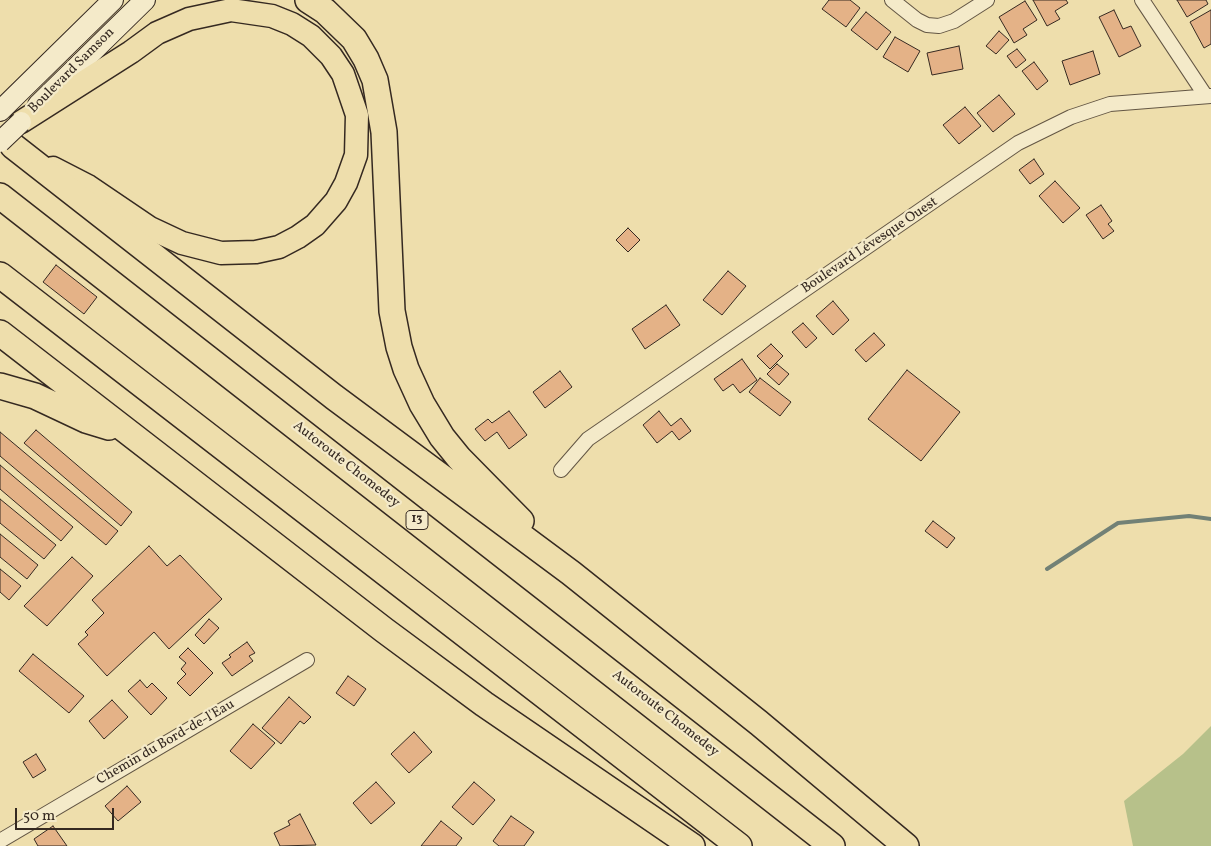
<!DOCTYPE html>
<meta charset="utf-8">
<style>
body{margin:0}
#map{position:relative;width:1211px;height:846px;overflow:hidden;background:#eedeac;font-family:Vollkorn,serif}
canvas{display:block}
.scale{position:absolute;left:15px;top:808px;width:99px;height:22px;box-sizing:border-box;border:2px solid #352921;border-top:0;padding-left:6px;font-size:15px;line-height:18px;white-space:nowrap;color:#352921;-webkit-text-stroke:4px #f4eac9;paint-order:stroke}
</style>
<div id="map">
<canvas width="1211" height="846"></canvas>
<div class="scale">50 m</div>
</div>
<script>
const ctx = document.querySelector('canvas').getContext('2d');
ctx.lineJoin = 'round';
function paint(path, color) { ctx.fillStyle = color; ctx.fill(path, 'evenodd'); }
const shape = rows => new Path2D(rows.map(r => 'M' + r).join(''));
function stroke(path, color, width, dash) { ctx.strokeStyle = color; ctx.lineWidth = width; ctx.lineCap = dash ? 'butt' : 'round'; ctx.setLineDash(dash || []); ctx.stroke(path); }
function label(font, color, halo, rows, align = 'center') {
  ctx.font = font + ' Vollkorn,serif'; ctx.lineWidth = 4.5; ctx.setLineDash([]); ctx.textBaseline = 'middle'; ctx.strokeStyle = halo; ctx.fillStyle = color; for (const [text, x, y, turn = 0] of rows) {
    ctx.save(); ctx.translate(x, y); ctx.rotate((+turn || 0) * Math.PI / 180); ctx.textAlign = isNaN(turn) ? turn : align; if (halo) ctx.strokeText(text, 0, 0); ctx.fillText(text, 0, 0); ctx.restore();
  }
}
const green = shape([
 [1211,726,1211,846,1133,846,1124,801,1183,754]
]);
const stream = shape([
 [1047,569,1118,523,1189,516,1211,519]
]);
const building = shape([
 [829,0,850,0,860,8,846,27,822,9,829,0],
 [1033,0,1066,0,1068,3,1055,11,1060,19,1047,26,1033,0],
 [1177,0,1206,0,1208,4,1187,17,1177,0],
 [1025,1,1037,20,1023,29,1027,35,1014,43,999,17,1025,1],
 [1114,10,1123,29,1131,26,1141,46,1119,57,1099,17,1114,10],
 [1211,10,1211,44,1204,48,1190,22,1211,10],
 [866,12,891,32,877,50,851,30,866,12],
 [999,31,1009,40,996,54,986,46,999,31],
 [895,37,920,51,908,72,883,57,895,37],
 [959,46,963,69,932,75,927,53,959,46],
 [1017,49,1026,60,1016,68,1007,56,1017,49],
 [1093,51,1100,74,1070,85,1062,61,1093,51],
 [1034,62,1048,81,1037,90,1022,71,1034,62],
 [999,95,1015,114,993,132,977,113,999,95],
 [965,107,981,126,959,144,943,125,965,107],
 [1034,159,1044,174,1030,184,1019,170,1034,159],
 [1055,181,1080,208,1063,223,1039,196,1055,181],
 [1101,205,1112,221,1108,224,1114,231,1103,239,1086,215,1101,205],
 [628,228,640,240,628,252,616,240,628,228],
 [56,265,97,297,84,314,43,282,56,265],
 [728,271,746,286,722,315,703,300,728,271],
 [833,301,849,320,833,335,816,316,833,301],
 [666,305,680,325,645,349,632,329,666,305],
 [803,323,817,338,806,348,792,332,803,323],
 [874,333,885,345,866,362,855,350,874,333],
 [771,344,783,356,770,369,757,356,771,344],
 [742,359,757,380,740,393,733,384,723,391,714,379,742,359],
 [777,364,789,374,779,385,767,374,777,364],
 [907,370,960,412,921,461,868,419,907,370],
 [560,371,572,387,545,408,533,392,560,371],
 [760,378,791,402,780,416,749,392,760,378],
 [509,411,527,435,509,449,497,432,485,441,475,429,488,419,492,423,509,411],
 [659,411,671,426,681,418,691,431,679,440,672,431,657,443,643,425,659,411],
 [36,430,132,512,121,526,24,443,36,430],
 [0,432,118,531,106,545,0,456,0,432],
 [0,465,73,527,61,541,0,489,0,465],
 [0,499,56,545,44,559,0,523,0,499],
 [933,521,955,538,947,548,925,531,933,521],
 [0,534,38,565,27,579,0,557,0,534],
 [149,546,167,566,180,555,222,599,169,649,154,632,107,676,78,644,88,635,85,632,104,613,92,600,149,546],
 [72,557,93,576,47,626,24,606,72,557],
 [0,569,21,586,9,600,0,592,0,569],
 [209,619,219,628,204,644,195,635,209,619],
 [247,642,255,653,249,656,253,661,232,676,222,663,231,657,229,655,247,642],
 [188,648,213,673,190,696,177,683,186,674,181,669,186,663,179,657,188,648],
 [33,654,84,696,69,713,19,671,33,654],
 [348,676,366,689,354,706,336,693,348,676],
 [140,680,147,688,152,683,167,698,151,715,128,691,140,680],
 [289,697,311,717,304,724,300,721,281,744,262,728,289,697],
 [112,700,128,717,104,739,89,721,112,700],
 [253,724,275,743,251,769,230,751,253,724],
 [414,732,432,752,409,773,391,754,414,732],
 [36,754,46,770,33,778,23,762,36,754],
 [376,782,395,803,371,824,353,803,376,782],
 [474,782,495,800,473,825,452,807,474,782],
 [127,786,141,802,118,821,105,806,127,786],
 [300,814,316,845,280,846,274,833,290,825,288,821,300,814],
 [511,816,534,832,524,846,499,846,493,841,511,816],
 [441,821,462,838,456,846,421,846,441,821],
 [53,826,67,846,38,846,34,839,53,826]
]);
const street = shape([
 [892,0,917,20,927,25,939,26,954,21,987,0],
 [1142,0,1205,95],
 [561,470,588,439,1018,143,1071,117,1110,104,1211,96],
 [0,841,307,660]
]);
const secondary = shape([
 [38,105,145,0],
 [0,111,113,0]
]);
const primary = shape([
 [21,122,131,52,157,33,189,19,231,10,272,16,292,24,311,36,331,56,343,74,357,115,356,155,346,183,336,201,315,225,298,237,279,247,256,252,221,253,182,243,150,228,88,186,53,168]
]);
const highway = shape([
 [308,0,325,11,354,39,366,59,375,80,384,132,392,311,399,347,406,369,422,404,442,437,459,458,521,521],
 [13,146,334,397,571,573,759,723,906,846],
 [0,196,832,846],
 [0,275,739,846],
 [0,333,384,630,484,704,692,846],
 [0,386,35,396,86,420,109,427]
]);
const secondaryBridge = shape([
 [0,142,21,122]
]);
const shields = [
 [417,520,22]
];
const shieldNames = [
 ["13",417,520]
];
const streetNames = [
 ["Boulevard Samson",72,71,-45],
 ["Boulevard Lévesque Ouest",870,246,-34],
 ["Autoroute Chomedey",346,465,38],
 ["Autoroute Chomedey",665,714,38],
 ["Chemin du Bord-de-l'Eau",166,743,-30]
];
paint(green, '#b7c18a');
stroke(stream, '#728176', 4);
paint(building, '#e4b287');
stroke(building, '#352921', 1);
stroke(street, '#635644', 16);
stroke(secondary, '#352921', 22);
stroke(primary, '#352921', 25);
stroke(highway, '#352921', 28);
stroke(street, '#f4eac9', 14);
stroke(secondary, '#f4eac9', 20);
stroke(primary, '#eedeac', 22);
stroke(highway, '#eedeac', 25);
stroke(secondaryBridge, '#352921', 22, []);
stroke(secondaryBridge, '#f4eac9', 20);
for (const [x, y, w] of shields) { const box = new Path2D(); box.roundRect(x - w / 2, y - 9.5, w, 19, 4); ctx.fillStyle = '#f4eac9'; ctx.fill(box); stroke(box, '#352921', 1); }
label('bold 12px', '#352921', null, shieldNames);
label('14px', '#352921', '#f4eac9', streetNames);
</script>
